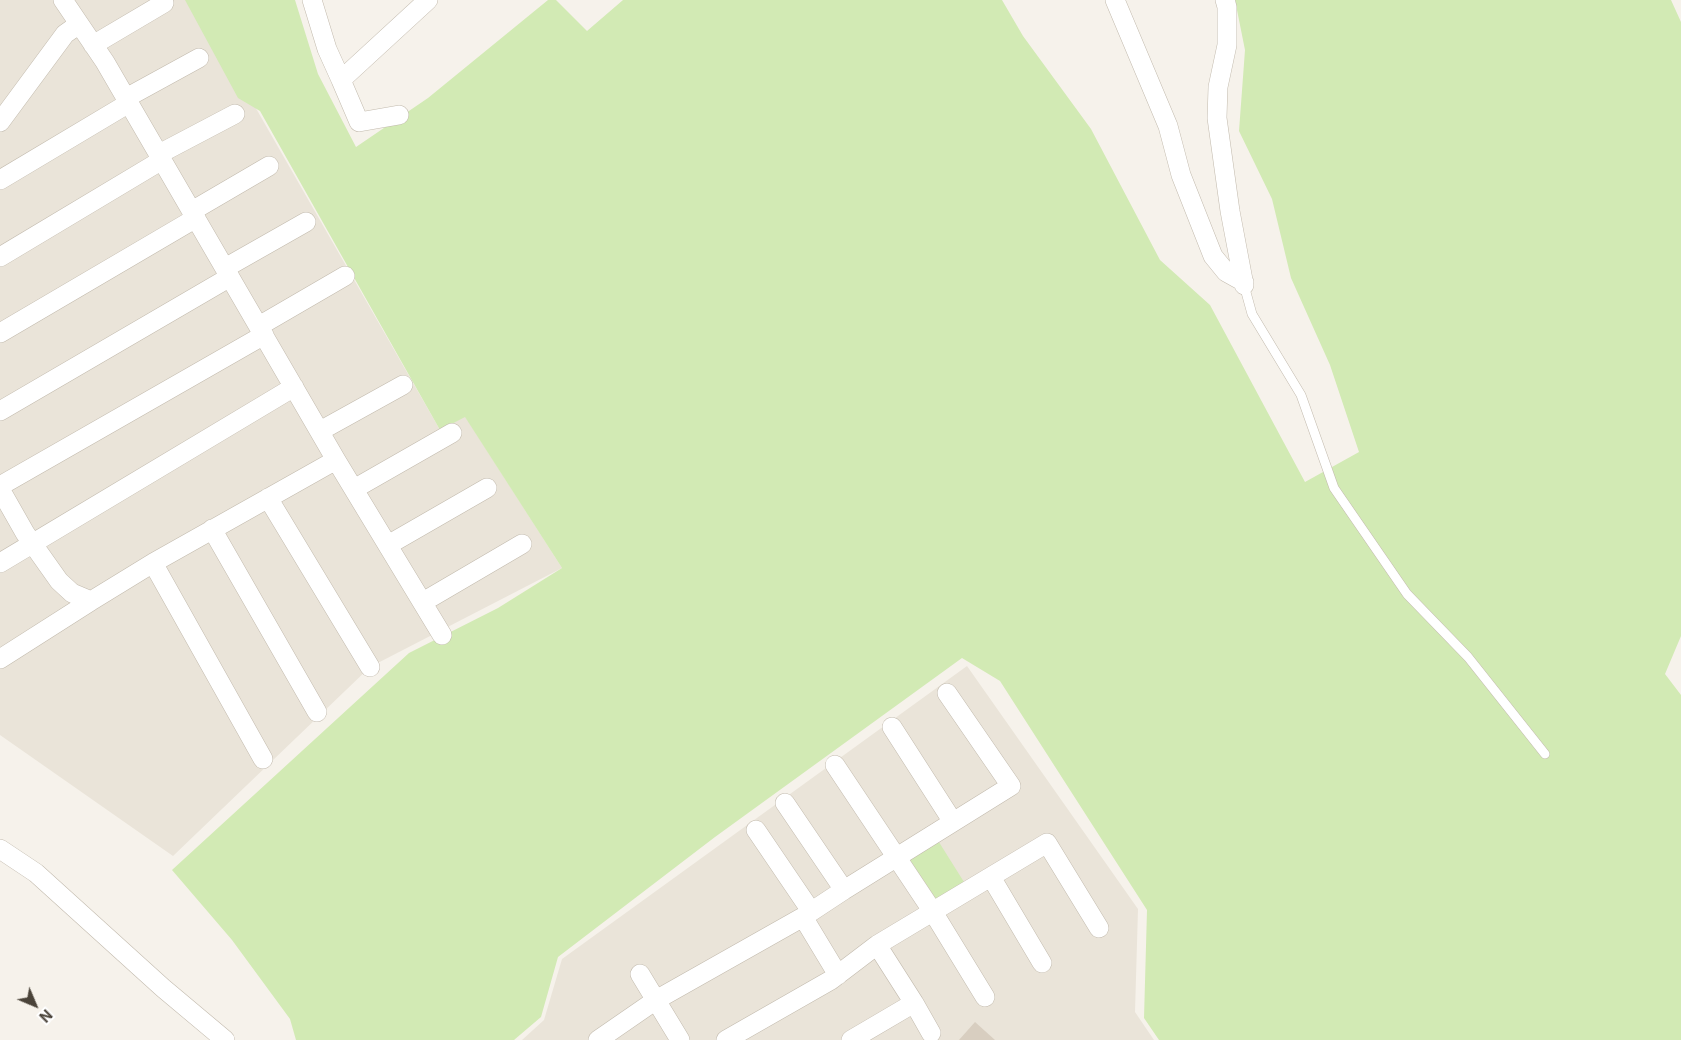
<!DOCTYPE html>
<style>
body{margin:0}
#map{position:relative;width:1681px;height:1040px;overflow:hidden;background:#f6f2eb;font-family:Inter,sans-serif}
canvas{display:block}
.north{position:absolute;left:10px;top:980px;width:50px;height:50px;-webkit-text-stroke:4px #fff;paint-order:stroke;rotate:135deg;font-size:14px;font-weight:700;line-height:20px;text-align:center;color:#4a4339}
.north::after{content:'';display:block;margin:auto;width:18px;height:22px;background:#4a4339;clip-path:polygon(50% 0,100% 100%,50% 72%,0 100%)}
</style>
<div id="map">
<canvas width="1681" height="1040"></canvas>
<div class="north">N</div>
</div>
<script>
const ctx = document.querySelector('canvas').getContext('2d');
ctx.lineJoin = 'round';
function paint(path, color) { ctx.fillStyle = color; ctx.fill(path, 'evenodd'); }
const shape = rows => new Path2D(rows.map(r => 'M' + r).join(''));
function stroke(path, color, width, dash) { ctx.strokeStyle = color; ctx.lineWidth = width; ctx.lineCap = dash ? 'butt' : 'round'; ctx.setLineDash(dash || []); ctx.stroke(path); }
const residential = shape([
 [0,0,194,0,440,430,465,416,562,568,370,667,173,856,0,735],
 [967,666,1138,909,1135,1012,1154,1040,522,1040,544,1020,562,959]
]);
const green = shape([
 [185,0,295,0,318,74,356,147,428,98,548,0,556,0,587,31,623,0,1002,0,1023,36,1091,129,1160,260,1210,305,1305,482,1359,452,1330,365,1291,278,1272,199,1239,131,1245,50,1235,0,1671,0,1681,22,1681,636,1665,674,1681,695,1681,1040,1159,1040,1144,1018,1147,910,1000,681,962,658,715,837,558,957,541,1017,514,1040,296,1040,290,1019,232,940,172,870,409,653,498,608,562,568,465,417,440,430,260,111,238,98],
 [937,839,964,882,936,899,908,857]
]);
const building = shape([
 [975,1022,995,1040,959,1040]
]);
const lane = shape([
 [1244,285,1252,314,1301,395,1334,488,1407,594,1468,657,1545,754]
]);
const street = shape([
 [63,0,105,62,336,460,442,635],
 [312,0,327,49,341,80,428,0],
 [1115,0,1168,126,1181,175,1213,256,1226,272,1244,282],
 [1225,0,1227,7,1227,45,1218,87,1217,118,1230,211,1244,285],
 [93,45,164,3],
 [341,80,359,122,399,115],
 [126,98,199,58],
 [0,122,65,34,79,24],
 [159,154,235,114],
 [0,180,129,103],
 [192,211,269,166],
 [0,257,162,160],
 [225,268,306,222],
 [259,326,345,276],
 [0,333,196,218],
 [0,411,230,277],
 [320,431,403,385],
 [0,486,264,335],
 [0,489,25,533,59,581,72,593,91,601,153,563,336,460],
 [354,489,452,433],
 [268,498,370,667],
 [212,529,317,712],
 [388,545,487,488],
 [0,563,294,387],
 [153,563,263,759],
 [423,602,522,544],
 [0,659,91,601],
 [892,727,953,822],
 [835,765,933,912,985,997],
 [785,803,844,890],
 [756,830,811,911],
 [0,849,36,873,163,988,225,1040],
 [991,877,1042,963],
 [803,917,838,975],
 [640,974,680,1040],
 [914,1003,931,1033],
 [598,1040,656,1000,803,917,844,890,1011,786,947,693],
 [726,1040,831,980,877,945],
 [851,1040,914,1003,877,945,1047,843,1099,928]
]);
paint(residential, '#eae4d9');
paint(green, '#d2eab4');
paint(building, '#d8cec0');
stroke(lane, '#c2baad', 10);
stroke(street, '#c2baad', 20);
stroke(lane, '#fff', 9);
stroke(street, '#fff', 19);
</script>
